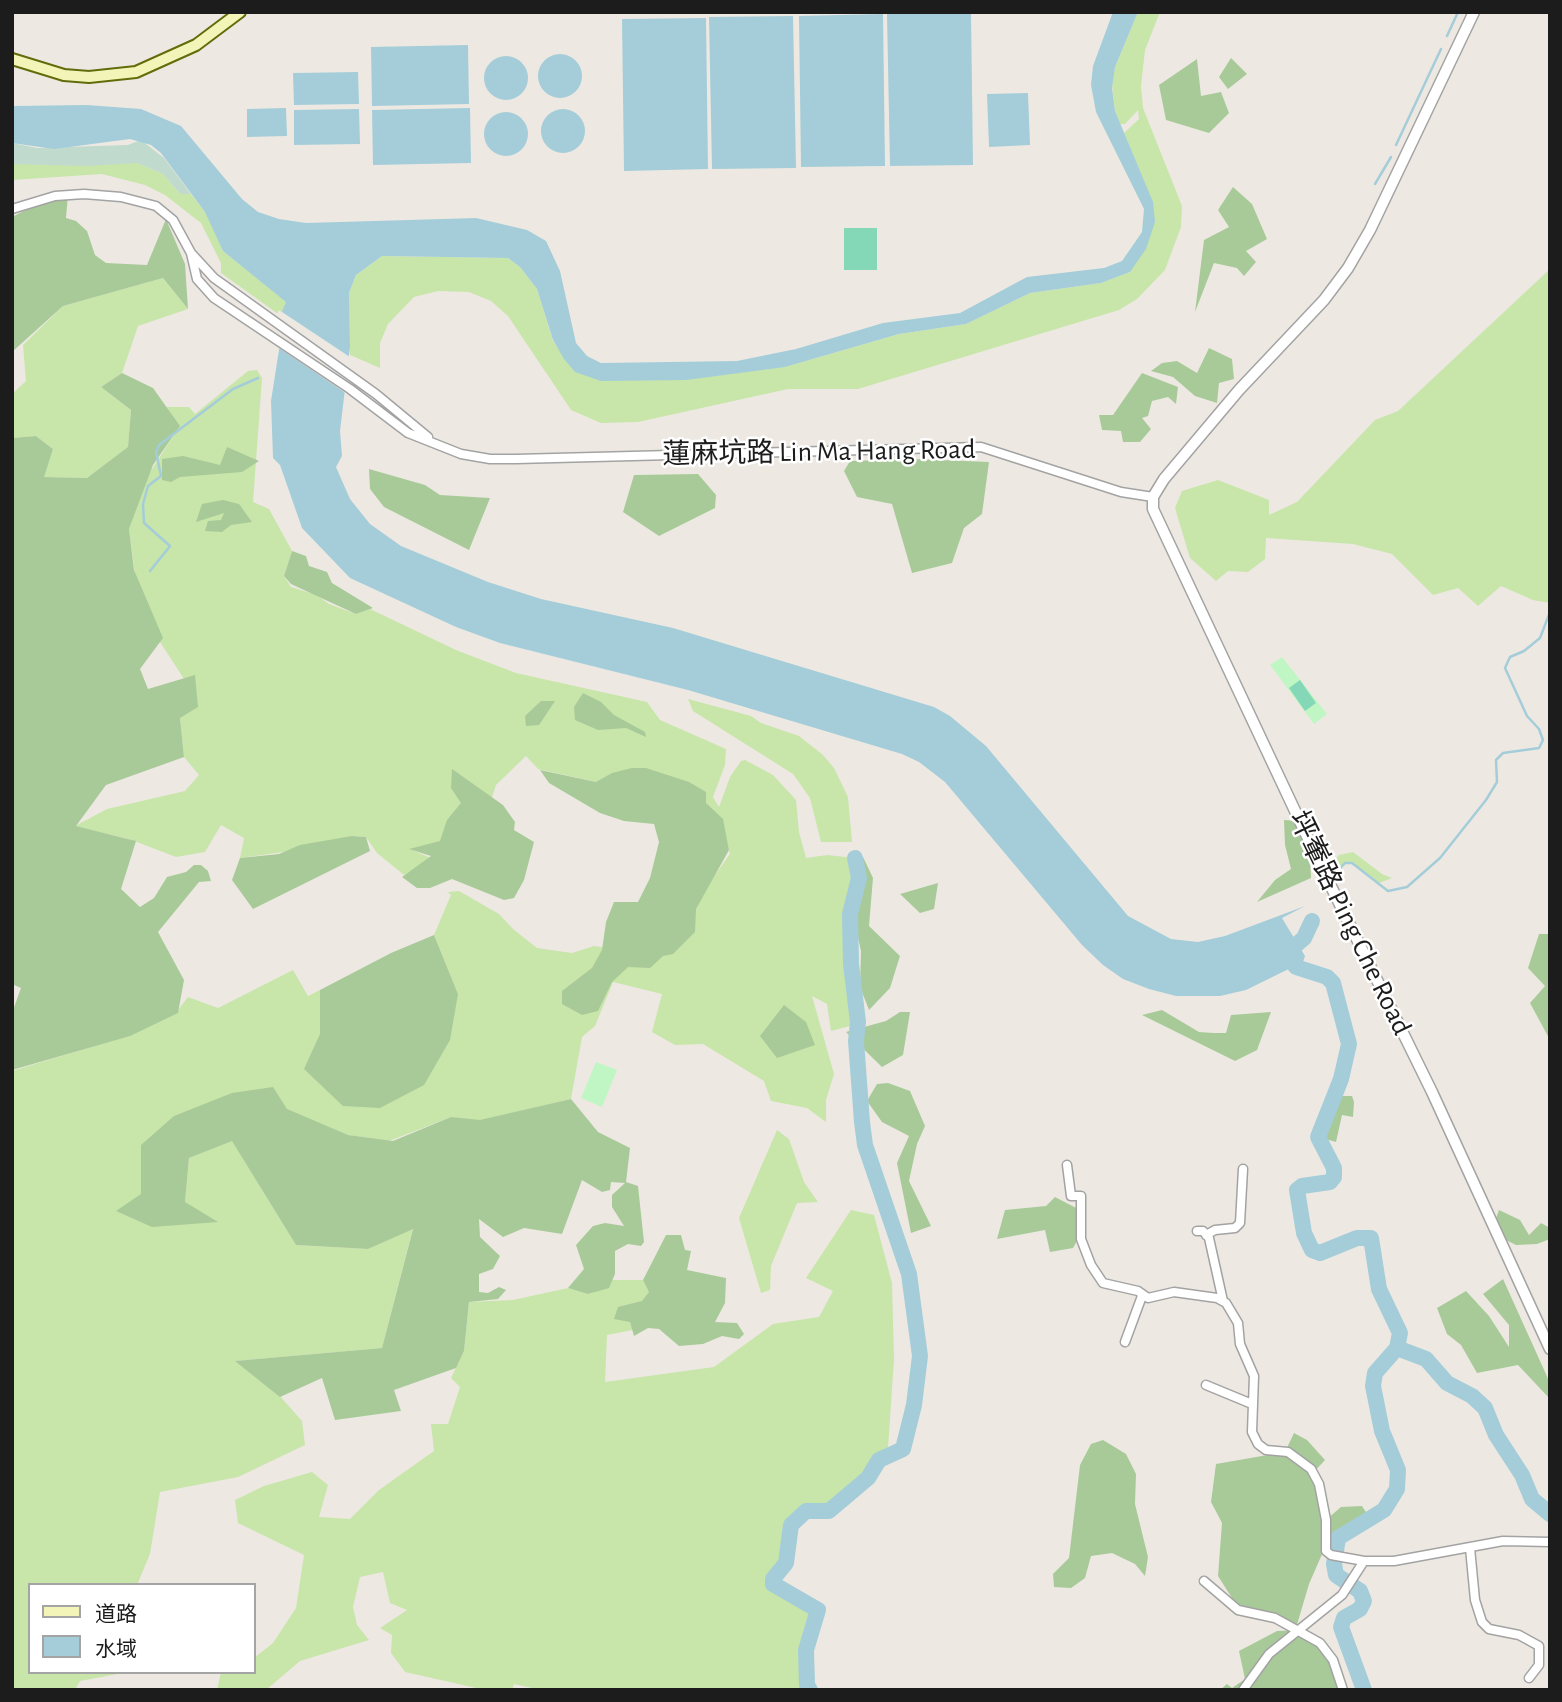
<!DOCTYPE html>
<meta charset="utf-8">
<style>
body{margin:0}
#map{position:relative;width:1562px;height:1702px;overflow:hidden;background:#ede9e2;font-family:"Alegreya Sans","Noto Sans SC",sans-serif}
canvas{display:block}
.frame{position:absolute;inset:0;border:14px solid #1c1c1c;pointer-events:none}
.legend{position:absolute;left:28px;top:1583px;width:228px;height:91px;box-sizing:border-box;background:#fff;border:2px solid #a4a4a4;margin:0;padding:9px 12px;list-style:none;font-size:21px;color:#1c1c1c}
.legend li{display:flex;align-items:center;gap:14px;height:35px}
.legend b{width:35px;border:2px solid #a4a4a4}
</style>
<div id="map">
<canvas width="1562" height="1702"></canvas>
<div class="frame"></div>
<ul class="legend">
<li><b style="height:9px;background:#f3f5b8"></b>道路</li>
<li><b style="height:19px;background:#a4cdd9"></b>水域</li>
</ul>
</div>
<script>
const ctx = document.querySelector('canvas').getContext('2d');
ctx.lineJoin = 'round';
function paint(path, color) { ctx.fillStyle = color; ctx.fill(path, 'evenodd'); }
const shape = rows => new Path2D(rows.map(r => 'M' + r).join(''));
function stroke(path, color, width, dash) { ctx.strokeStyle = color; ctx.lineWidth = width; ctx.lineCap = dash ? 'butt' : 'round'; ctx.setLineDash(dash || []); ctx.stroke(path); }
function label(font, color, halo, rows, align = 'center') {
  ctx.font = font + ' "Alegreya Sans","Noto Sans SC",sans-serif'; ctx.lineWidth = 5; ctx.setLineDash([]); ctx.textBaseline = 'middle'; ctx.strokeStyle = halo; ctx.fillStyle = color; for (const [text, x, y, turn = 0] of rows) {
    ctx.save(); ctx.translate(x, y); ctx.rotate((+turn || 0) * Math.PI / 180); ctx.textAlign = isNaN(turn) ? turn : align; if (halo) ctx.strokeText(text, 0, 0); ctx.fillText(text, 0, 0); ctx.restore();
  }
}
const grass = shape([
 [1138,12,1160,12,1145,50,1141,86,1143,108,1182,206,1181,227,1165,270,1137,299,1119,310,858,389,788,389,638,422,601,423,571,410,508,316,491,301,469,292,438,291,414,297,388,324,380,343,380,368,350,355,349,293,356,275,382,256,508,258,520,267,537,289,553,341,575,372,785,367,899,334,966,324,1030,293,1101,283,1130,272,1153,204,1124,133,1139,119,1138,110,1125,124,1120,124,1115,111,1112,85,1115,67],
 [137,163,163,174,180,194,191,194,210,218,223,251,287,302,281,316,221,273,221,263,201,223,165,195,145,185,102,174,12,180,12,164],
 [1550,269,1550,603,1533,600,1501,586,1478,606,1458,588,1433,595,1392,554,1353,544,1266,538,1265,559,1248,572,1228,571,1216,581,1190,558,1175,508,1182,491,1218,480,1269,500,1269,515,1297,502,1375,420,1398,411],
 [163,278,188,309,138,326,122,373,101,387,131,410,128,448,87,478,43,477,53,449,36,436,12,438,12,394,26,381,23,345,63,306],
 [257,370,262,378,253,502,269,509,292,551,284,576,291,587,317,595,329,604,356,614,370,609,456,650,516,673,647,702,660,720,726,749,725,765,713,797,719,807,730,777,741,761,745,760,773,775,796,800,799,832,806,858,827,855,855,858,859,878,850,914,853,996,865,1022,831,1031,827,1004,812,996,834,1074,826,1100,826,1122,807,1108,771,1101,764,1081,703,1044,675,1045,652,1032,662,994,613,982,595,1026,582,1037,571,1099,480,1121,451,1117,389,1141,348,1135,141,1145,141,1194,185,1202,189,1158,232,1140,296,1245,368,1249,413,1228,382,1348,236,1361,271,1386,302,1421,305,1445,238,1477,160,1492,150,1554,137,1585,30,1585,30,1672,128,1672,80,1681,75,1690,12,1690,12,1071,114,1040,175,1014,188,997,218,1008,293,970,308,996,320,990,323,1034,458,994,434,935,451,895,448,892,459,891,499,914,513,929,537,948,572,953,594,946,658,954,730,854,725,832,596,782,538,769,526,756,496,785,491,800,440,844,410,849,433,859,404,875,377,853,366,837,355,836,283,852,240,858,244,838,221,825,205,852,176,857,129,839,75,826,107,809,185,791,199,775,184,757,180,718,184,679,160,642,135,574,129,529,150,472,178,429,167,407,189,407,195,414,248,371],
 [688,699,751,716,761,723,799,736,823,755,834,768,848,797,852,842,821,842,810,798,793,774,693,711],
 [1353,852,1382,874,1392,878,1379,883,1352,863,1344,863,1333,876,1328,867,1339,855],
 [777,1130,789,1139,804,1182,818,1202,797,1203,771,1266,770,1290,761,1293,739,1218],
 [851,1210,874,1215,892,1283,894,1359,888,1448,877,1464,829,1511,806,1511,794,1522,786,1563,774,1584,813,1607,815,1623,806,1633,803,1690,541,1690,514,1684,512,1690,485,1690,405,1672,391,1653,392,1635,380,1628,407,1610,390,1603,383,1572,360,1577,353,1607,357,1625,369,1640,300,1661,266,1690,217,1690,221,1672,254,1672,254,1658,273,1643,296,1608,304,1555,238,1523,235,1500,264,1486,312,1472,328,1485,319,1517,350,1519,379,1490,434,1451,431,1424,448,1424,460,1387,451,1378,464,1351,469,1302,513,1300,568,1288,590,1294,612,1280,643,1280,650,1292,630,1322,633,1330,607,1335,605,1382,714,1367,773,1324,819,1317,833,1291,806,1278]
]);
const forest = shape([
 [1231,58,1247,74,1228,89,1219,77],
 [1197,59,1201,96,1221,92,1229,113,1209,133,1166,120,1159,85],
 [1233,187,1252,204,1267,239,1246,251,1256,262,1244,276,1237,268,1214,263,1195,312,1204,240,1229,227,1218,210],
 [68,195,66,218,76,221,87,231,95,255,106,263,147,265,166,219,185,264,188,309,163,278,63,306,12,352,12,217,49,198],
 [1209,348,1232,359,1234,379,1219,383,1217,403,1195,396,1173,377,1151,371,1162,363,1177,361,1197,373],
 [122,373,153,388,180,426,153,465,129,529,134,570,163,638,140,669,148,689,195,675,198,707,180,718,184,757,106,785,76,826,136,841,121,889,140,907,154,898,167,877,186,872,194,865,201,865,208,871,211,881,199,882,158,932,184,980,178,1013,130,1036,12,1070,12,1013,21,988,12,984,12,438,36,436,53,449,44,477,87,478,128,447,131,410,101,387],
 [1142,373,1178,387,1176,404,1168,397,1152,401,1148,416,1142,418,1151,429,1140,442,1123,442,1121,431,1102,430,1099,415,1113,415],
 [227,447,259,461,242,472,180,477,171,482,162,480,162,459,183,456,220,465],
 [916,459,989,462,982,514,964,528,952,563,912,573,892,504,857,497,844,471,850,461],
 [369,469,425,485,440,495,490,498,469,550,384,507,370,489],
 [698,474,716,495,715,508,659,536,623,512,634,475],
 [223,500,239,504,252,522,231,525,222,532,205,531,208,521,221,520,224,513,196,522,202,504],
 [292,551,306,556,309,566,327,572,332,583,373,608,356,614,291,584,284,576],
 [583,693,601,702,614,715,645,732,646,737,626,728,598,730,575,720,574,707],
 [541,701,555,701,539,725,526,726,525,716],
 [632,768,646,768,689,782,706,792,706,803,723,819,729,850,696,909,695,932,673,954,663,956,650,968,628,967,612,982,598,1011,582,1015,562,1004,562,991,592,968,602,950,606,922,614,902,638,902,650,878,659,842,654,824,624,821,600,813,549,783,540,770,596,782,612,773],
 [452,769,503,805,515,822,514,830,534,842,524,880,514,898,504,900,452,879,430,888,417,888,402,877,431,856,409,849,440,841,447,820,461,803,451,788],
 [1284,820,1296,821,1310,852,1311,878,1257,902,1275,880,1291,869,1285,845],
 [352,836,366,837,370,851,253,909,232,880,240,858,279,854,300,845],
 [863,857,873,878,869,926,900,956,890,988,869,1010,860,987,861,951,855,924],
 [938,883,934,909,920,913,900,894],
 [1539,934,1550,934,1550,1040,1530,1003,1545,986,1528,968],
 [434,935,458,994,450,1040,424,1085,380,1108,343,1106,304,1069,320,1034,320,990,391,953],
 [784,1005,806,1022,815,1045,777,1058,760,1036],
 [1162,1010,1199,1032,1214,1033,1226,1033,1231,1015,1271,1012,1257,1050,1235,1061,1142,1015],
 [900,1012,910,1012,903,1055,882,1067,846,1032,886,1021],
 [888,1083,910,1091,925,1126,917,1144,909,1181,931,1226,911,1233,897,1163,909,1136,882,1122,867,1101,877,1084],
 [273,1087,287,1109,348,1135,393,1141,451,1117,480,1120,571,1099,598,1132,630,1148,626,1182,638,1186,644,1242,641,1246,628,1244,615,1251,615,1274,609,1288,588,1294,568,1288,584,1269,576,1245,593,1226,605,1223,624,1226,612,1207,612,1195,625,1183,611,1182,610,1190,602,1192,582,1180,562,1234,524,1228,503,1237,479,1219,480,1237,500,1256,493,1269,479,1274,479,1292,488,1293,499,1287,506,1290,498,1299,469,1302,464,1351,456,1368,394,1390,401,1411,335,1420,322,1378,280,1397,235,1361,382,1348,413,1229,368,1249,296,1245,232,1141,189,1158,185,1202,218,1222,152,1227,116,1211,141,1194,141,1145,174,1116,232,1093],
 [1335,1096,1352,1096,1354,1102,1353,1117,1342,1115,1336,1142,1318,1137,1325,1114],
 [1055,1197,1080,1210,1086,1225,1073,1248,1050,1252,1045,1230,997,1239,1005,1210,1046,1206],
 [1499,1210,1520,1220,1529,1235,1541,1223,1550,1228,1550,1239,1537,1244,1516,1245,1502,1238,1495,1221],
 [666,1235,681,1235,685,1250,691,1251,687,1270,726,1278,725,1303,715,1322,737,1323,744,1334,739,1339,722,1336,703,1344,679,1346,659,1329,648,1328,634,1336,630,1322,614,1319,618,1307,642,1301,649,1292,643,1280],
 [1503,1279,1550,1383,1550,1399,1518,1365,1477,1373,1461,1345,1447,1334,1437,1308,1466,1291,1489,1316,1509,1347,1509,1325,1483,1294],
 [1294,1433,1307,1440,1325,1460,1313,1473,1327,1519,1341,1507,1362,1506,1371,1520,1343,1533,1336,1551,1323,1552,1309,1584,1296,1628,1248,1612,1232,1598,1218,1576,1222,1523,1211,1502,1216,1464,1285,1452],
 [1103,1440,1126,1454,1136,1474,1135,1504,1148,1557,1145,1576,1135,1564,1112,1553,1091,1556,1085,1578,1071,1588,1054,1587,1053,1574,1069,1558,1080,1465,1091,1444],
 [1301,1630,1320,1643,1335,1665,1341,1690,1220,1690,1227,1684,1232,1688,1245,1679,1239,1651,1277,1631]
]);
const wetland = shape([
 [141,140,164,158,191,194,180,194,163,174,137,163,87,166,12,164,12,143,37,148,128,145]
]);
const park = shape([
 [1282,657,1327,714,1314,724,1270,665],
 [596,1062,617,1070,602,1107,581,1098]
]);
const pitch = shape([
 [844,228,877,228,877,270,844,270],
 [1300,680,1316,703,1305,711,1289,688]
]);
const water = shape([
 [1113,12,1138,12,1115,67,1112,88,1115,111,1153,202,1155,222,1146,249,1130,272,1101,283,1030,293,966,324,899,334,785,367,686,380,601,381,575,372,564,359,553,340,537,289,520,267,508,258,382,256,356,275,349,293,350,347,340,431,342,456,336,467,350,499,370,524,401,546,488,582,541,599,673,628,934,707,950,716,986,746,1128,916,1171,939,1198,942,1225,936,1305,906,1282,918,1305,956,1303,962,1246,990,1220,996,1176,996,1149,989,1123,979,1103,965,1082,945,945,782,919,762,902,754,688,690,500,643,456,627,350,578,302,528,280,465,273,458,271,401,282,331,277,324,286,302,223,251,205,212,161,153,151,145,130,139,54,149,12,143,12,106,87,105,141,109,181,126,242,199,258,212,279,219,306,223,476,218,527,230,546,241,560,271,576,343,587,356,601,363,737,361,796,349,883,323,960,313,1027,277,1104,268,1122,261,1142,232,1144,209,1096,112,1091,85,1093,66],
 [971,13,973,165,890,166,887,14],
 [883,14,885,166,801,167,799,16],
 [793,16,796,168,712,169,709,17],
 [706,18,708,169,624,171,622,19],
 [468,45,469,104,372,106,371,47],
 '538 76a22 22 0 1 1 44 0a22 22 0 1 1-44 0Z',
 '484 78a22 22 0 1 1 44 0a22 22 0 1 1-44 0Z',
 [358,72,359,104,294,105,293,73],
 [1028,93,1030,145,989,147,987,94],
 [286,108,287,136,247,137,247,109],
 [470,108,471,163,373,165,372,110],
 '541 131a22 22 0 1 1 44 0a22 22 0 1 1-44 0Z',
 [359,109,360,144,294,145,294,110],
 '484 134a22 22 0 1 1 44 0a22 22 0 1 1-44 0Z'
]);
const pier = shape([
 [279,310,353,359,347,394,276,346,278,332,273,323]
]);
const stream = shape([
 [1447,36,1458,12],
 [1396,145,1441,49],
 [1375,184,1391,157],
 [150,571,170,546,144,523,143,504,148,486,161,476,156,452,159,445,233,389,258,378],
 [1333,876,1345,863,1352,863,1388,891,1407,887,1440,858,1486,800,1497,782,1496,760,1503,753,1539,748,1543,740,1539,729,1527,716,1505,668,1510,657,1524,651,1540,638,1550,612],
 [12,1566,13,1567]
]);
const river = shape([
 [1286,955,1296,967,1327,977,1333,983,1349,1044,1341,1079,1318,1137,1334,1168,1334,1177,1330,1182,1302,1186,1297,1190,1304,1233,1312,1250,1320,1253,1357,1238,1371,1238,1379,1289,1400,1333,1397,1348,1375,1373,1373,1386,1382,1431,1398,1470,1397,1489,1384,1510,1338,1538,1334,1564,1336,1575,1360,1591,1364,1601,1360,1609,1344,1618,1341,1627,1364,1690],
 [1281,958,1304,938,1312,921],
 [1397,1348,1426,1359,1447,1383,1472,1396,1485,1408,1496,1435,1522,1475,1532,1499,1550,1514],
 [810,1690,807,1685,806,1650,818,1610,773,1584,773,1579,786,1563,791,1525,806,1511,829,1511,868,1478,879,1460,903,1449,914,1405,920,1356,909,1274,865,1145,862,1122,856,1041,858,1022,851,964,850,914,859,878,855,858]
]);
const minor = shape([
 [12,209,55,196,84,194,121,197,156,206,173,220,191,253,214,278,376,394,428,437],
 [191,253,197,279,214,298,350,389,408,433,461,454,490,459,516,459,981,447,1121,492,1153,497],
 [1067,1165,1071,1196,1081,1196,1081,1239,1091,1265,1103,1283,1138,1291,1148,1298,1174,1292,1217,1298,1226,1303,1238,1323,1240,1344,1254,1376,1252,1432,1258,1444,1266,1450,1288,1452,1311,1469,1319,1484,1326,1520,1326,1551,1331,1555,1364,1561],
 [1197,1231,1203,1231,1209,1238,1223,1301],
 [1206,1235,1215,1230,1235,1228,1240,1223,1243,1169],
 [1125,1342,1142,1296],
 [1206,1385,1252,1404],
 [1470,1548,1475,1600,1482,1622,1489,1629,1519,1635,1539,1646,1539,1665,1529,1678],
 [1204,1581,1238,1610,1275,1618,1320,1643,1333,1660,1343,1690],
 [1243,1690,1269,1654,1342,1595,1364,1561,1394,1561,1503,1541,1550,1542]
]);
const tertiary = shape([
 [1474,12,1370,230,1348,268,1324,300,1239,390,1164,479,1153,497,1153,509,1320,864,1432,1092,1550,1349]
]);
const secondary = shape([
 [12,59,64,75,89,77,136,72,196,45,240,12]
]);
const streetNames = [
 ["蓮麻坑路 Lin Ma Hang Road",819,452,-1],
 ["坪輋路 Ping Che Road",1350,923,64]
];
paint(grass, '#c8e5aa');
paint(forest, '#a8ca99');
paint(wetland, '#c0dace');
paint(park, '#c0f6c4');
paint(pitch, '#84d8b7');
paint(water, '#a4cdd9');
paint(pier, '#ede9e2');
stroke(stream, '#a4cdd9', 2.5);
stroke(river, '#a4cdd9', 16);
stroke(minor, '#a3a3a3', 11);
stroke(tertiary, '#a3a3a3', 13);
stroke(secondary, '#626c0a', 14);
stroke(minor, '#fff', 8);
stroke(tertiary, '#fff', 10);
stroke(secondary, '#f3f5b8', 10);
label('28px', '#1c1c1c', '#fff', streetNames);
</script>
